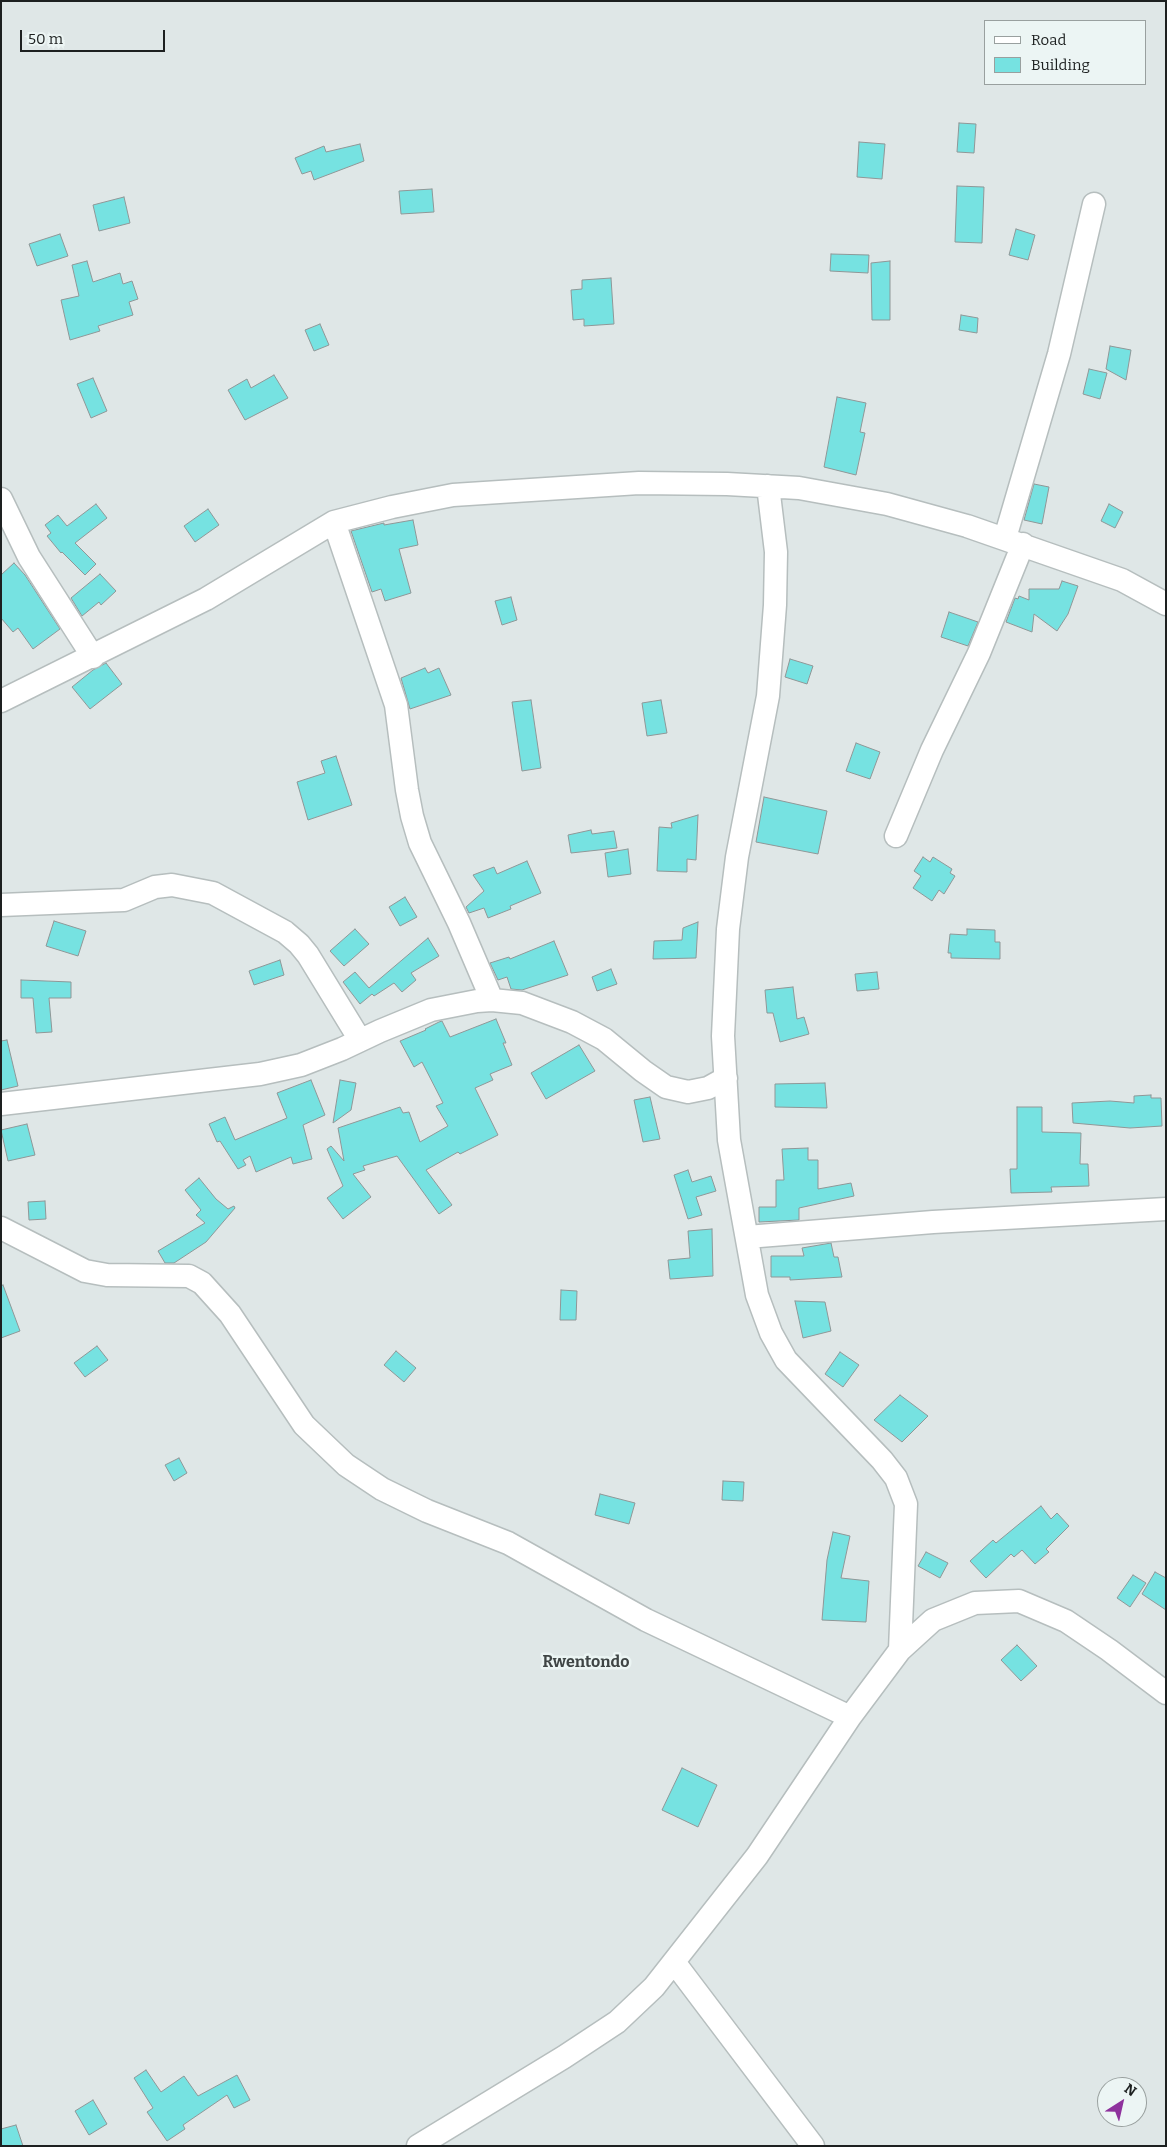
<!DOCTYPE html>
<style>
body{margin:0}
#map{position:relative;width:1167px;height:2147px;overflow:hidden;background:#dfe7e7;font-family:Bitter,serif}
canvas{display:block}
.frame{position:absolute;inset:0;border:2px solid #1d2020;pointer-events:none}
.legend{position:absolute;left:984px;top:20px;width:162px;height:65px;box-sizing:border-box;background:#ecf5f4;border:1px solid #99a09f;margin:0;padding:6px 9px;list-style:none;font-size:15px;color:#1d2020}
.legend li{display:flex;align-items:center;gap:10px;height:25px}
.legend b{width:25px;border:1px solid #99a09f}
.north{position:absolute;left:1097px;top:2077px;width:50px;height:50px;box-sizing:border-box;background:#ecf5f4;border:1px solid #99a09f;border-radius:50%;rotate:35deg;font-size:14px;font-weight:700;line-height:20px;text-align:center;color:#1d2020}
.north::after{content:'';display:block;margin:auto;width:18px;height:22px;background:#8e329d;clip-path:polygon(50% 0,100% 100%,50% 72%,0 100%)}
.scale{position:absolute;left:20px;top:30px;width:145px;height:22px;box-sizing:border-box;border:2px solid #1d2020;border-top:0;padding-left:6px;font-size:15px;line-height:18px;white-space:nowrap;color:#1d2020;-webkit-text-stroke:4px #ecf5f4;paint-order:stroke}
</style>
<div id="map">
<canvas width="1167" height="2147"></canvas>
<div class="frame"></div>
<ul class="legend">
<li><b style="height:6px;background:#fff"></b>Road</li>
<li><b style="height:14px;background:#76e2e1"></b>Building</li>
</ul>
<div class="north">N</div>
<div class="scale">50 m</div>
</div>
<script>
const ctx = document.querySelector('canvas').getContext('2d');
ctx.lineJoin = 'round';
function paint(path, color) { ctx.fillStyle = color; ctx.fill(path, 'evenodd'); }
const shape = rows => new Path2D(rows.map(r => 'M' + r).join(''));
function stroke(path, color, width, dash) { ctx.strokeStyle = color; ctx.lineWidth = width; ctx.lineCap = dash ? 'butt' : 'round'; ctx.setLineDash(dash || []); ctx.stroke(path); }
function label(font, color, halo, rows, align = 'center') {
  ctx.font = font + ' Bitter,serif'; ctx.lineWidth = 5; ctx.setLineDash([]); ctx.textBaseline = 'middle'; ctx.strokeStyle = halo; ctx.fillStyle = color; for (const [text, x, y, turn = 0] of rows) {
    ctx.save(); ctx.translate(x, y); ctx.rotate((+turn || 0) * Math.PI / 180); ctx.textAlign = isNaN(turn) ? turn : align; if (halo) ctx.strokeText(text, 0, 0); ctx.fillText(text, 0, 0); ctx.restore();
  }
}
const building = shape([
 [959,123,976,124,974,153,957,152,959,123],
 [859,142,885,144,882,179,857,177,859,142],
 [360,144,364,161,314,180,311,171,302,174,295,158,324,146,326,152,360,144],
 [957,186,984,187,982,243,955,242,957,186],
 [432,189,434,212,401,214,399,191,432,189],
 [124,197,130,223,99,231,93,205,124,197],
 [1016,229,1035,235,1028,260,1009,255,1016,229],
 [60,234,68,256,37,266,29,244,60,234],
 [831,254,869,255,868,273,830,271,831,254],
 [87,261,93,282,120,273,123,284,132,281,138,299,129,302,133,315,98,326,100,331,70,340,61,300,79,296,72,265,87,261],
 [890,261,890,320,872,320,871,263,890,261],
 [611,278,614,324,584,326,584,319,573,320,571,290,582,289,582,280,611,278],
 [961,315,978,318,977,333,959,330,961,315],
 [320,324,329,345,314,351,305,330,320,324],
 [1110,346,1131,350,1126,380,1106,369,1110,346],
 [1089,369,1107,373,1100,399,1083,394,1089,369],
 [274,375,288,398,245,420,228,390,247,379,251,388,274,375],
 [93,378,107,411,91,418,77,384,93,378],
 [837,397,866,403,860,432,865,433,856,475,824,467,837,397],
 [1034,484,1049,487,1042,524,1024,520,1034,484],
 [96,504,107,518,75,543,96,564,85,575,62,552,61,553,47,536,51,533,45,525,58,515,67,526,96,504],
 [1109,504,1123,512,1115,528,1101,521,1109,504],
 [208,509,219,525,195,542,184,526,208,509],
 [413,520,418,545,399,549,411,593,385,601,381,589,372,592,351,531,384,523,384,525,413,520],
 [14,563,25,575,60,629,33,649,18,628,13,632,1,618,1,575,14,563],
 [100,574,116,591,101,605,99,602,82,616,71,598,100,574],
 [1062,581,1078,586,1068,614,1057,631,1034,614,1032,632,1006,622,1015,598,1018,599,1019,596,1029,600,1029,589,1059,589,1062,581],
 [511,597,517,620,502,625,495,601,511,597],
 [949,612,978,622,968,646,941,637,949,612],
 [790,659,813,666,807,684,785,677,790,659],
 [106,663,122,684,90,709,72,687,93,670,106,663],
 [425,668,428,673,439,668,451,695,410,709,401,678,425,668],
 [531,700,541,768,522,771,512,702,531,700],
 [661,700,667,733,647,736,642,703,661,700],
 [856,743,880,752,870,779,846,771,856,743],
 [336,756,352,805,308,820,297,782,325,773,321,761,336,756],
 [764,797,827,811,818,854,756,842,764,797],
 [698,815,696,860,687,859,687,872,657,871,659,827,672,828,671,823,698,815],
 [591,830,592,834,614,831,617,848,571,853,568,835,591,830],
 [628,849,631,874,608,877,605,853,628,849],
 [923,857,930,862,933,857,952,869,950,873,955,876,944,894,939,890,932,901,913,888,921,876,914,871,923,857],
 [527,861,541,893,510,906,511,909,488,918,484,908,469,913,466,907,484,891,473,875,494,867,497,874,527,861],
 [405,897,417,917,400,926,389,907,405,897],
 [54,921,86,931,78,956,46,946,54,921],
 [698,922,696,958,653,959,654,941,682,940,683,928,698,922],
 [355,929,369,944,344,966,330,951,355,929],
 [967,929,995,930,995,942,1000,942,1000,959,951,958,951,953,948,953,950,934,967,935,967,929],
 [428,938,439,956,411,973,416,980,402,992,394,983,374,996,372,994,360,1004,343,982,355,972,369,988,428,938],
 [554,941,568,975,522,990,511,989,507,977,498,980,490,963,509,957,510,959,554,941],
 [280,960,284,975,254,985,249,971,280,960],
 [611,969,617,984,597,991,592,977,611,969],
 [877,972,879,989,857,991,855,974,877,972],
 [21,980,71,982,71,998,49,998,52,1032,36,1033,33,998,21,998,21,980],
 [793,987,797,1019,804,1017,809,1034,780,1042,773,1013,767,1013,765,990,793,987],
 [496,1019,506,1043,503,1043,512,1065,490,1074,493,1080,475,1088,498,1135,460,1154,458,1152,426,1170,452,1205,439,1214,397,1156,363,1166,365,1170,353,1174,371,1197,343,1219,327,1198,343,1186,327,1149,331,1146,344,1161,338,1128,400,1107,403,1113,409,1112,420,1142,448,1126,436,1106,443,1103,422,1062,414,1067,400,1041,426,1030,425,1029,439,1022,442,1021,450,1037,496,1019],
 [7,1040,18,1086,1,1090,1,1041,7,1040],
 [579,1045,595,1071,546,1099,531,1073,579,1045],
 [311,1080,325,1115,303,1125,312,1159,293,1164,291,1157,256,1172,250,1156,243,1160,246,1165,238,1169,220,1141,217,1142,209,1124,225,1117,235,1140,287,1118,277,1093,311,1080],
 [340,1080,356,1083,351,1110,333,1123,340,1080],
 [825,1083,827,1108,775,1107,775,1084,825,1083],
 [1151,1095,1151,1098,1161,1098,1162,1126,1130,1128,1073,1123,1072,1103,1110,1101,1134,1103,1134,1096,1151,1095],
 [650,1097,660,1139,643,1142,634,1100,650,1097],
 [1017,1107,1042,1107,1042,1132,1081,1133,1080,1164,1088,1164,1089,1186,1051,1187,1052,1192,1011,1193,1010,1169,1017,1169,1017,1107],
 [27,1124,35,1155,8,1161,1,1130,27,1124],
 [808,1148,808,1160,818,1160,818,1189,851,1183,854,1196,799,1208,799,1220,759,1222,759,1207,776,1207,776,1180,784,1180,782,1149,808,1148],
 [688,1170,692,1182,711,1176,716,1191,696,1197,702,1215,688,1219,674,1175,688,1170],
 [199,1178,216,1199,228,1209,234,1206,235,1208,206,1242,174,1263,165,1263,158,1251,205,1223,196,1215,201,1210,185,1190,199,1178],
 [45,1201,46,1219,29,1220,28,1202,45,1201],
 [712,1229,713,1276,670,1279,668,1260,690,1258,688,1231,712,1229],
 [831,1243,834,1257,838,1257,842,1277,790,1280,790,1277,771,1277,771,1256,804,1256,802,1248,831,1243],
 [3,1285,20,1331,1,1338,1,1286,3,1285],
 [561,1290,577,1291,576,1320,560,1320,561,1290],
 [795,1301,825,1302,831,1331,803,1338,795,1301],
 [97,1346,108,1360,85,1377,74,1363,97,1346],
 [396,1351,416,1368,404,1382,384,1365,396,1351],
 [840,1352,859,1365,843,1387,825,1374,840,1352],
 [900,1395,928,1416,902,1442,874,1420,900,1395],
 [179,1458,187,1473,174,1481,165,1465,179,1458],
 [723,1481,744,1482,743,1501,722,1500,723,1481],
 [600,1494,635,1503,629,1524,595,1515,600,1494],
 [1041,1506,1051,1519,1057,1513,1069,1526,1046,1549,1049,1552,1035,1564,1022,1550,1014,1557,1011,1554,986,1578,970,1561,993,1540,996,1543,1041,1506],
 [833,1532,850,1536,841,1578,869,1581,866,1622,822,1620,827,1560,833,1532],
 [926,1552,948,1563,940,1578,918,1566,926,1552],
 [1155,1572,1166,1578,1166,1610,1142,1594,1155,1572],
 [1133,1575,1146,1583,1130,1607,1117,1598,1133,1575],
 [1017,1645,1037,1666,1021,1681,1001,1660,1017,1645],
 [682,1768,717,1785,698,1827,662,1810,682,1768],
 [146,2070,161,2092,184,2076,198,2096,237,2075,250,2100,234,2108,227,2095,183,2125,185,2129,167,2141,147,2112,153,2108,134,2078,146,2070],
 [93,2100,107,2124,89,2135,75,2111,93,2100],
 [16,2125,23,2146,1,2146,1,2129,16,2125]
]);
const street = shape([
 [768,486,776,552,775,605,768,696,737,857,728,929,723,1036,729,1140,757,1295,771,1333,786,1360,882,1460,896,1478,906,1504,900,1650],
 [1,499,29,557,93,657],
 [334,522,396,705,407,790,412,816,420,843,459,923,492,1000],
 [1005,538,1059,354,1094,204],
 [1,701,206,599,334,522,392,507,453,495,639,483,727,484,799,488,887,504,967,526,1122,580,1166,604],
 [896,836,932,750,979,653,1023,544],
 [1,905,124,900,155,887,172,885,213,893,285,932,299,944,308,955,360,1040],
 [1,1104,260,1074,301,1065,342,1049,380,1031,431,1010,477,1001,492,1000,522,1003,572,1022,604,1039,643,1071,666,1087,688,1092,708,1088,726,1078],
 [1,1228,85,1271,107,1275,189,1276,202,1283,230,1314,304,1425,346,1465,382,1489,427,1511,508,1543,646,1620,850,1717],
 [747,1237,933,1222,1166,1209],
 [674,1962,813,2146],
 [418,2146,564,2057,617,2022,654,1987,757,1856,850,1717,900,1650,933,1620,975,1603,1019,1601,1066,1621,1109,1650,1166,1693]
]);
const quarterNames = [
 ["Rwentondo",586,1663]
];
paint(building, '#76e2e1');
stroke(building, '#8f9797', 1);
stroke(street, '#b6bebe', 25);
stroke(street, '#fff', 22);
label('bold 16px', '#3f4545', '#ecf5f4', quarterNames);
</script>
